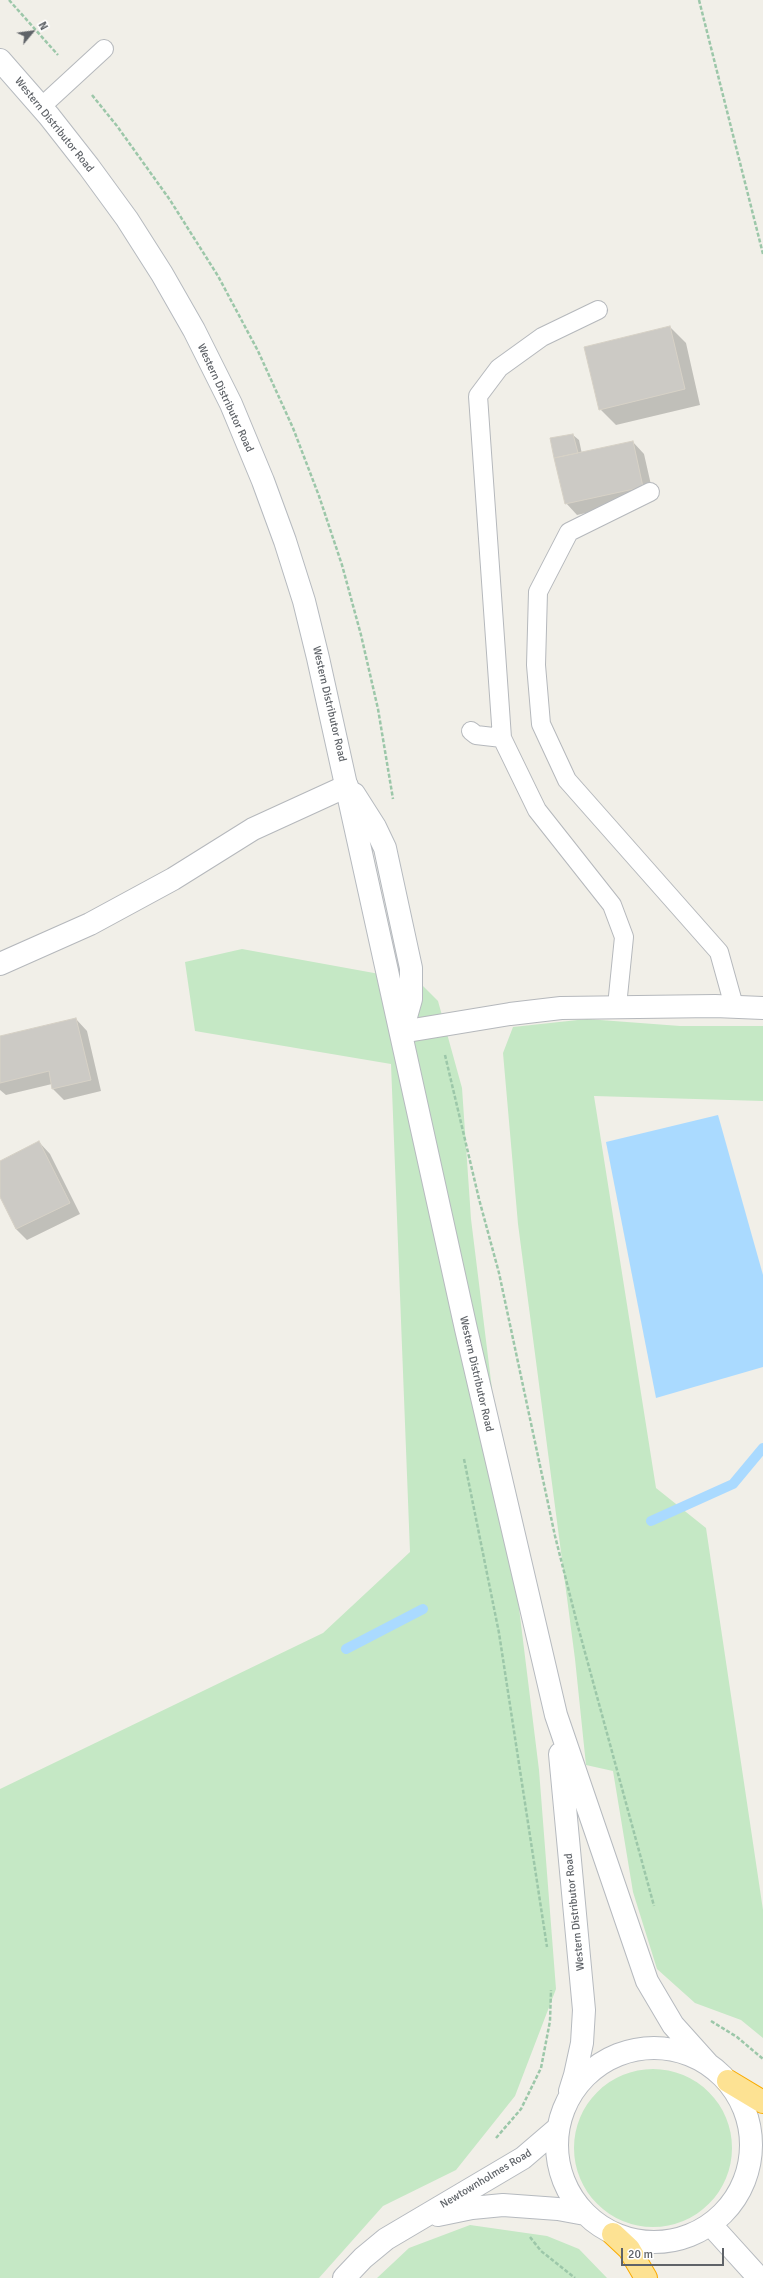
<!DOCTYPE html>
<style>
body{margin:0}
#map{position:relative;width:763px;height:2278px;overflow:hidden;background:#f1efe8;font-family:Signika,sans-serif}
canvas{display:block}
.north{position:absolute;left:12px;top:12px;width:40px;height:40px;-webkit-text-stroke:3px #fff;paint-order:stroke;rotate:61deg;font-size:11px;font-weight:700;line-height:16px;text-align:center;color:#5f6368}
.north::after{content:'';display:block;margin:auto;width:14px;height:18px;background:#5f6368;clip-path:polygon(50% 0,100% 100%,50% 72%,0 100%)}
.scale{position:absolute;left:621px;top:2248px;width:103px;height:18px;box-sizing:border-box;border:2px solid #5f6368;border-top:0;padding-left:5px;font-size:12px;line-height:14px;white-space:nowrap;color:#5f6368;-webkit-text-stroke:3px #fff;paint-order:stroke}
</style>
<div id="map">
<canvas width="763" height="2278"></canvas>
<div class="north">N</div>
<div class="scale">20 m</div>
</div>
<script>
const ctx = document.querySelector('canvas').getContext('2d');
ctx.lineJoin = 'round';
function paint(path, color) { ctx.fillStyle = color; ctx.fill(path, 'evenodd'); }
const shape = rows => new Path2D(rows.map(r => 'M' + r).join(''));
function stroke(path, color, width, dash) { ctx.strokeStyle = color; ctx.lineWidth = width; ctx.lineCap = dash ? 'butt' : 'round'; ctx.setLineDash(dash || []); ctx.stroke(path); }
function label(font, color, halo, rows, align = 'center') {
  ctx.font = font + ' Signika,sans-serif'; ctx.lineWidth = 3.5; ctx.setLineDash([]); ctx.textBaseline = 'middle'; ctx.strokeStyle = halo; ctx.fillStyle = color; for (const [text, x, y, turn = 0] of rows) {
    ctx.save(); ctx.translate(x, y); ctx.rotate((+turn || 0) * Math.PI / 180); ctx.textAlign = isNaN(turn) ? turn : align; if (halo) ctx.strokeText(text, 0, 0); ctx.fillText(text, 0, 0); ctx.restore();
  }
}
const green = shape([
 [242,949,418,981,438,1001,462,1088,471,1219,539,1770,556,1989,515,2096,456,2170,383,2206,319,2278,0,2278,0,1789,323,1633,410,1552,391,1064,195,1031,185,962],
 [587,1019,680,1026,763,1026,763,1101,594,1096,656,1488,706,1528,763,1910,763,2038,741,2020,695,2003,657,1969,633,1892,613,1771,586,1765,575,1659,518,1224,503,1053,513,1027],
 '574 2148a79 79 0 1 1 158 0a79 79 0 1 1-158 0Z',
 [470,2225,547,2236,579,2249,607,2278,377,2278,409,2248]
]);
const water = shape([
 [718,1115,763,1275,763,1367,656,1398,606,1142]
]);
const shadow = shape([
 [670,327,686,343,700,405,616,425,600,409],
 [573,435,579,440,582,454,633,442,644,454,654,498,577,515,566,503],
 [76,1019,87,1031,101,1091,64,1100,53,1089,52,1084,6,1095,0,1090,0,1037],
 [39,1142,50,1154,80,1214,27,1240,16,1229,0,1195,0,1162]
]);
const stream = shape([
 [651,1521,733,1484,763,1448],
 [346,1649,423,1609]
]);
const building = shape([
 [670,326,685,389,599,410,584,347,670,326],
 [573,434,578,453,554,458,550,438,573,434],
 [633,441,643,487,565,504,554,458,633,441],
 [76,1018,91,1080,52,1089,49,1071,0,1083,0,1036,76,1018],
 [39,1141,70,1203,16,1229,0,1197,0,1161,39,1141]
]);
const path = shape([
 [9,0,58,55],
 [699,0,763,254],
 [92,95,117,126,170,200,218,276,258,351,293,428,319,496,342,565,361,635,378,709,393,799],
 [445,1055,479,1199,499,1273,555,1536,577,1623,654,1906],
 [464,1459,499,1633,547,1947],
 [711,2021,737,2037,763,2059],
 [496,2138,521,2109,541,2068,550,2021,551,1990],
 [530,2237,541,2251,575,2278]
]);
const lane = shape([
 [41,107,104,49],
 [598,310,542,337,499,368,478,396,502,738,537,810,612,905,624,937,617,1006],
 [650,492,569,532,538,592,536,665,541,724,567,780,719,952,734,1006],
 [471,731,476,735,502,738]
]);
const street = shape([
 [0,964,90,924,173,879,253,829,347,786],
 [401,1032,510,1014,561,1008,715,1006,763,1008]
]);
const secondary = shape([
 [0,60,49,116,89,167,127,219,162,274,194,330,231,404,263,481,285,541,304,601,318,658,466,1329,556,1715,647,1981,673,2025,708,2064],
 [354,794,375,827,385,848,411,968,411,999,402,1031],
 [560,1754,584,2010,582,2043,575,2075,570,2091],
 '557 2145a97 97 0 1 1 194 0a97 97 0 1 1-194 0Z',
 [438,2215,472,2208,503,2205,558,2209,585,2214],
 [711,2225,759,2278],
 [344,2278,363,2258,386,2239,523,2158,558,2128]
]);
const highway = shape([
 [728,2081,763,2102],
 [613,2234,629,2249,646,2278]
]);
const streetNames = [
 ["Western Distributor Road",54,125,51],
 ["Western Distributor Road",225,398,65],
 ["Western Distributor Road",329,704,77],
 ["Western Distributor Road",476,1374,77],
 ["Western Distributor Road",575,1912,-96],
 ["Newtownholmes Road",486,2179,-31]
];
paint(green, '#c5e8c5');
paint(water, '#aadaff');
paint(shadow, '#0003');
stroke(stream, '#aadaff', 10);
paint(building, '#cccac5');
stroke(building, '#d6d1c6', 1);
stroke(lane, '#b5b8bc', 20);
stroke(street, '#b5b8bc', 24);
stroke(secondary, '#b6babf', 24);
stroke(highway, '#f9ab00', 24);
stroke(path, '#9cc7a9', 2.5, [4, 2]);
stroke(lane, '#fff', 18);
stroke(street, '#fff', 22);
stroke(secondary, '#fff', 22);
stroke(highway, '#fde293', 22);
label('11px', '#5f6368', '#fff', streetNames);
</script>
